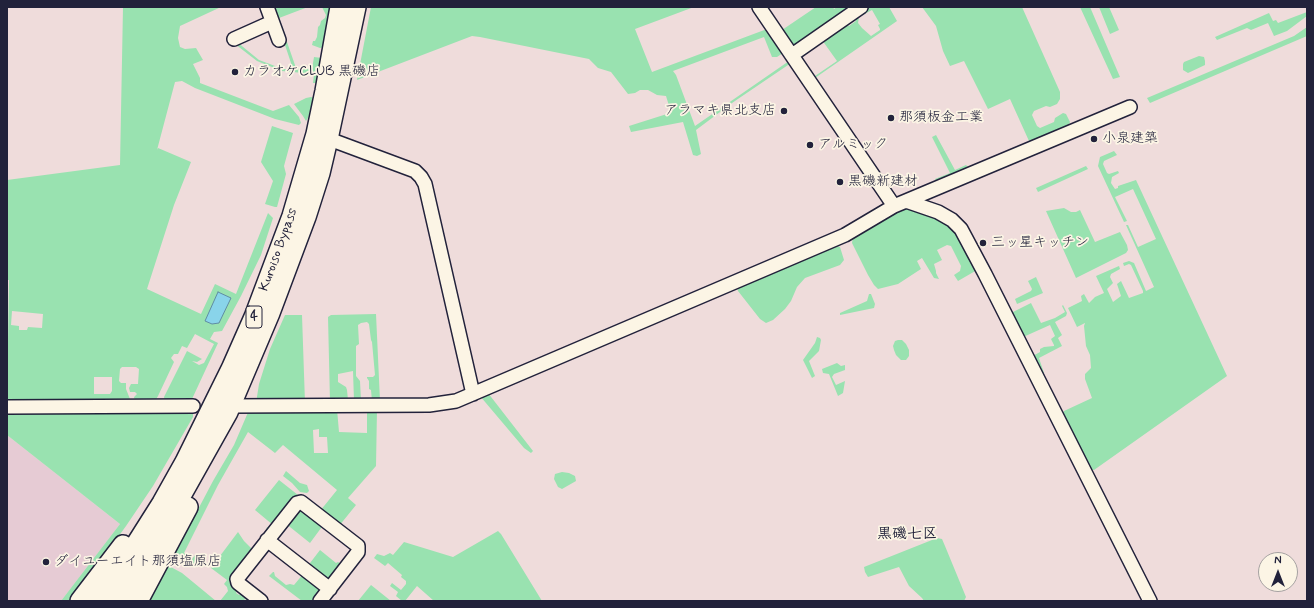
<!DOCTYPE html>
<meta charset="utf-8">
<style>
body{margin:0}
#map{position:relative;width:1314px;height:608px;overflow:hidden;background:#efdcdb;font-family:Mynerve,sans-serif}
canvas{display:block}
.frame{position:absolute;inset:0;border:8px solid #22223b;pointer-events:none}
.north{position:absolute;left:1258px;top:552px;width:40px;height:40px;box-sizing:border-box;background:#fcf5e5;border:1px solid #a5a1a1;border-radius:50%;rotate:0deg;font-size:11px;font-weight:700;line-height:16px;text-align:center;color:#22223b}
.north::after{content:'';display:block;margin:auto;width:14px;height:18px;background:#22223b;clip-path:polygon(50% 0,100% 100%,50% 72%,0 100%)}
</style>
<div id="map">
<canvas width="1314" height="608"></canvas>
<div class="frame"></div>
<div class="north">N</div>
</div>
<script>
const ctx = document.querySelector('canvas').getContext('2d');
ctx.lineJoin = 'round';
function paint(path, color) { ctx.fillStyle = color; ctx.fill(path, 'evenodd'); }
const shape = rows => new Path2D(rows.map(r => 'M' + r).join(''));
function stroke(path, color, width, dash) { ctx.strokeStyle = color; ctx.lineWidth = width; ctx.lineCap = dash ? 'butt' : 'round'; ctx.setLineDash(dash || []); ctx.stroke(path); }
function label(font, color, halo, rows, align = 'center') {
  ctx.font = font + ' Mynerve,"Klee One",sans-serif'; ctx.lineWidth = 3.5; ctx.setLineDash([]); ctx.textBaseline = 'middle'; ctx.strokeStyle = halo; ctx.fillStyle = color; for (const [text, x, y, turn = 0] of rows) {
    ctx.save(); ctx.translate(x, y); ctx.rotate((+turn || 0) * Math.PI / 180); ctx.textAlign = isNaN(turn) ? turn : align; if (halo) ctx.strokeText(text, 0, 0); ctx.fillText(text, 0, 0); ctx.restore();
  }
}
const built = shape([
 [7,435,120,524,61,601,7,601]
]);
const green = shape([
 [123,7,221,7,180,26,178,38,180,47,185,49,196,48,203,60,193,64,200,78,200,83,273,111,289,105,299,117,301,123,299,125,275,119,195,88,182,81,175,82,157,150,158,148,191,162,174,205,147,289,201,314,215,284,236,294,268,213,273,218,261,255,241,296,222,331,214,332,210,339,218,343,192,399,189,402,165,402,164,397,187,351,202,359,197,362,192,361,199,365,204,363,214,344,195,334,187,348,182,346,178,354,174,354,171,358,174,362,158,396,155,401,135,402,134,397,137,394,135,392,130,392,129,388,131,384,138,384,139,369,136,367,122,367,120,369,119,381,121,383,126,383,126,389,130,399,130,402,7,404,9,280,7,280,7,180,120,165],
 [12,311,43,314,42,328,28,327,27,330,19,330,19,326,11,325],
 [94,377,112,377,112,391,110,394,94,394],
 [270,7,308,7,279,18,286,37,283,38],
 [322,7,331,7,324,47,320,48,312,45,313,41,315,41,317,37,318,27,320,25,321,21,325,18,326,15],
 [371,7,694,7,635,29,652,72,767,29,783,53,777,57,772,57,764,37,673,71,676,75,695,126,789,61,791,63,732,103,696,130,701,154,697,156,693,155,683,122,631,132,629,126,670,113,670,109,666,96,657,95,648,90,640,90,635,93,628,94,611,72,598,68,589,59,480,37,472,36,357,80],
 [816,7,833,7,834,9,837,7,848,7,850,10,798,46,793,46,782,30],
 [869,7,889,7,897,21,815,78,800,57,803,55,802,57,815,76,837,61,822,40,846,23,849,26,856,21,854,17],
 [872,10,880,24,878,25,880,29,880,30,871,36,862,28,858,23,859,17],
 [922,7,1022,7,1060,92,1060,99,1057,104,1050,107,1046,106,1034,111,1032,115,1037,126,1040,128,1054,122,1055,118,1063,113,1066,114,1070,122,1068,126,1032,142,1029,141,1010,99,988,109,964,61,950,66,943,51,936,26],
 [1080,7,1090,7,1120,77,1113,79],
 [1099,7,1109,7,1119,30,1110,34],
 [1307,12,1307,16,1287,31,1274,36,1268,23,1251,30,1247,28,1217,40,1215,37,1269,13,1273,21,1276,20,1278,23],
 [1307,27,1307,36,1150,103,1147,98,1294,36],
 [237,42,259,60,283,69,293,69,284,42,287,42,296,68,312,69,314,57,322,58,317,83,313,83,314,74,282,71,257,61,235,44],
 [1199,56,1204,57,1205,61,1205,65,1188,73,1183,70,1183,64,1184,62],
 [311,97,314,98,308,118,306,121,303,116,294,104,306,98],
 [272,126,293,133,284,166,286,174,277,207,275,207,265,204,273,181,261,162],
 [936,135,955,170,966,165,968,167,936,181,935,179,950,173,932,137],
 [1114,151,1117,155,1104,161,1103,164,1107,173,1109,174,1118,171,1119,173,1112,177,1111,183,1115,189,1118,188,1118,186,1136,180,1227,376,1094,470,1085,467,1061,416,1064,411,1092,398,1085,379,1085,374,1091,368,1090,355,1086,346,1084,326,1085,323,1077,327,1068,308,1082,301,1081,296,1084,294,1089,303,1095,297,1104,293,1096,276,1119,266,1120,269,1111,274,1110,277,1113,283,1107,289,1113,302,1121,296,1117,284,1121,281,1129,298,1143,293,1143,291,1131,265,1129,264,1124,266,1123,263,1129,261,1134,263,1146,291,1154,287,1126,225,1128,225,1138,247,1156,239,1133,189,1115,197,1127,221,1124,222,1098,166,1100,157],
 [1086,166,1088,169,1038,192,1036,188],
 [905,205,952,222,977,270,958,281,954,275,960,271,961,266,951,246,947,245,937,250,942,260,934,264,936,271,936,273,939,279,934,278,922,258,917,261,921,269,898,284,878,289,874,285,868,275,852,243,853,237],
 [1064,208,1071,212,1076,212,1080,210,1095,242,1120,232,1127,245,1128,250,1126,253,1076,278,1046,211],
 [834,245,840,247,844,260,840,265,805,278,797,287,791,301,785,309,773,320,766,323,760,319,738,291,737,287],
 [1036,277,1043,293,1017,304,1015,299,1031,291,1032,289,1028,281],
 [869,294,871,294,875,304,874,308,840,315,840,313,867,301],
 [1031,303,1041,323,1055,318,1065,312,1062,306,1063,305,1067,313,1066,316,1055,322,1062,335,1058,338,1062,346,1039,358,1044,373,1040,375,1031,357,1040,352,1040,349,1044,347,1054,346,1054,345,1051,339,1055,336,1050,325,1021,338,1011,313],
 [376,314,380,401,372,401,371,390,369,389,369,381,367,378,367,377,373,377,375,375,372,342,371,340,369,324,367,322,361,323,358,325,359,344,356,346,356,376,360,381,361,401,354,401,353,371,338,374,338,382,346,387,347,390,348,400,330,402,328,317,331,315],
 [285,315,302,315,305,403,337,409,339,432,367,433,367,409,377,409,376,466,348,498,356,505,339,526,320,511,337,490,283,445,275,453,248,432,218,485,184,553,192,559,195,555,199,558,201,562,197,567,191,567,182,557,175,553,213,481,234,445,249,410,256,403,259,384,270,349],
 [319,429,319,437,327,437,328,453,314,453,313,430],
 [817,337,820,338,821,340,819,351,809,361,815,376,812,378,803,360,815,343],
 [898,340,902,340,906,344,909,350,909,356,906,360,901,360,896,355,894,350,893,346,895,341],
 [837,363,841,366,845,365,845,370,834,374,832,377,836,385,845,381,843,393,838,396,829,374,823,373,822,369],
 [488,393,533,451,531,453,524,448,480,396],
 [7,411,193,411,193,417,153,486,126,526,72,601,61,601,120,524,7,435],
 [286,471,300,483,307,485,309,491,307,493,300,492,292,483,283,476],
 [562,472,569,473,575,476,576,481,562,489,558,487,554,479,555,474],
 [279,480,298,495,273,525,255,510],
 [304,509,324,524,310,543,285,523,297,510],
 [267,527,270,529,229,582,238,589,236,593,239,595,242,593,249,598,247,600,245,599,243,601,220,601,228,591,227,587,224,584,227,580,211,568,238,532,244,541,252,549,266,531],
 [498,531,501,534,542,601,434,601,417,586,405,601,402,601,396,596,398,592,390,586,392,583,401,590,406,584,406,581,401,577,402,575,388,563,385,566,374,558,377,554,384,556,390,553,393,555,404,542,453,557],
 [937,538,942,539,945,546,966,597,964,601,924,601,922,598,909,586,899,567,868,577,865,572,864,567],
 [320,550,336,563,338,562,341,564,330,583,307,567],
 [167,565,182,573,216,601,146,601],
 [273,572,274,572,275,576,286,585,290,584,294,585,304,573,324,587,316,601,302,601,269,576],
 [371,585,391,601,358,601]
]);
const water = shape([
 [218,292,231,298,219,323,212,324,205,321,218,292]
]);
const minor = shape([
 [267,7,279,40],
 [759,7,894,206],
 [234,39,272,22],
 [792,55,861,7],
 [321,136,415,171,421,177,425,184,473,394],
 [906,201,938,212,952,220,961,229,985,274,1150,601],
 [231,406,429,405,456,401,845,235,894,206,906,201,1130,107],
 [7,407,193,406],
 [267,540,330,589],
 [261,601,238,583,237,579,297,503,301,502,358,546,358,552,320,601]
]);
const highway = shape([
 [80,601,123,545],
 [100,601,162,503,185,462,231,369,254,317,292,216,316,134,325,91,340,7],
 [117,601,159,535,228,412,270,313,306,217,320,173,328,139,356,7],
 [138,601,188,507]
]);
const markers = [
 [235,72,4,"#22223b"],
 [784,111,4,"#22223b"],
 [891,118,4,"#22223b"],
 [1094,139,4,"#22223b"],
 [810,145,4,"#22223b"],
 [840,182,4,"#22223b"],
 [983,243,4,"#22223b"],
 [46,562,4,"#22223b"]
];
const shields = [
 [254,317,16]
];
const shieldNames = [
 ["4",254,317]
];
const poiNames = [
 ["カラオケCLUB 黒磯店",243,72],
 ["アラマキ県北支店",776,111,"right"],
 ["那須板金工業",899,118],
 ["小泉建築",1102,139],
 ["アルミック",818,145],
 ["黒磯新建材",848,182],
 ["三ッ星キッチン",991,243],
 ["ダイユーエイト那須塩原店",54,562]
];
const streetNames = [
 ["Kuroiso Bypass",279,250,-70]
];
const neighbourhoodNames = [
 ["黒磯七区",907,535]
];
paint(built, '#e6cbd4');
paint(green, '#99e2b0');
paint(water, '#89d4ea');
stroke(water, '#608da4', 1);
stroke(minor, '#22223b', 16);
stroke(highway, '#22223b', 22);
stroke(minor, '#fcf5e5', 13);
stroke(highway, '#fcf5e5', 19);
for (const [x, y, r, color] of markers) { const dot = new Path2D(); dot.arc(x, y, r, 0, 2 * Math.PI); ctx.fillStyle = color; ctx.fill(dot); stroke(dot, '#fcf5e5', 1.5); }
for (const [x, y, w] of shields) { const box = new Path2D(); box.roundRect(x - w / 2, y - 11, w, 22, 3); ctx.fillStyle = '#fcf5e5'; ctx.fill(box); stroke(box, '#22223b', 1); }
label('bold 13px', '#22223b', null, shieldNames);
label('14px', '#22223b', '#fcf5e5', poiNames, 'left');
label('14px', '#22223b', '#fcf5e5', streetNames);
label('bold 15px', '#22223b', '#fcf5e5', neighbourhoodNames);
</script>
